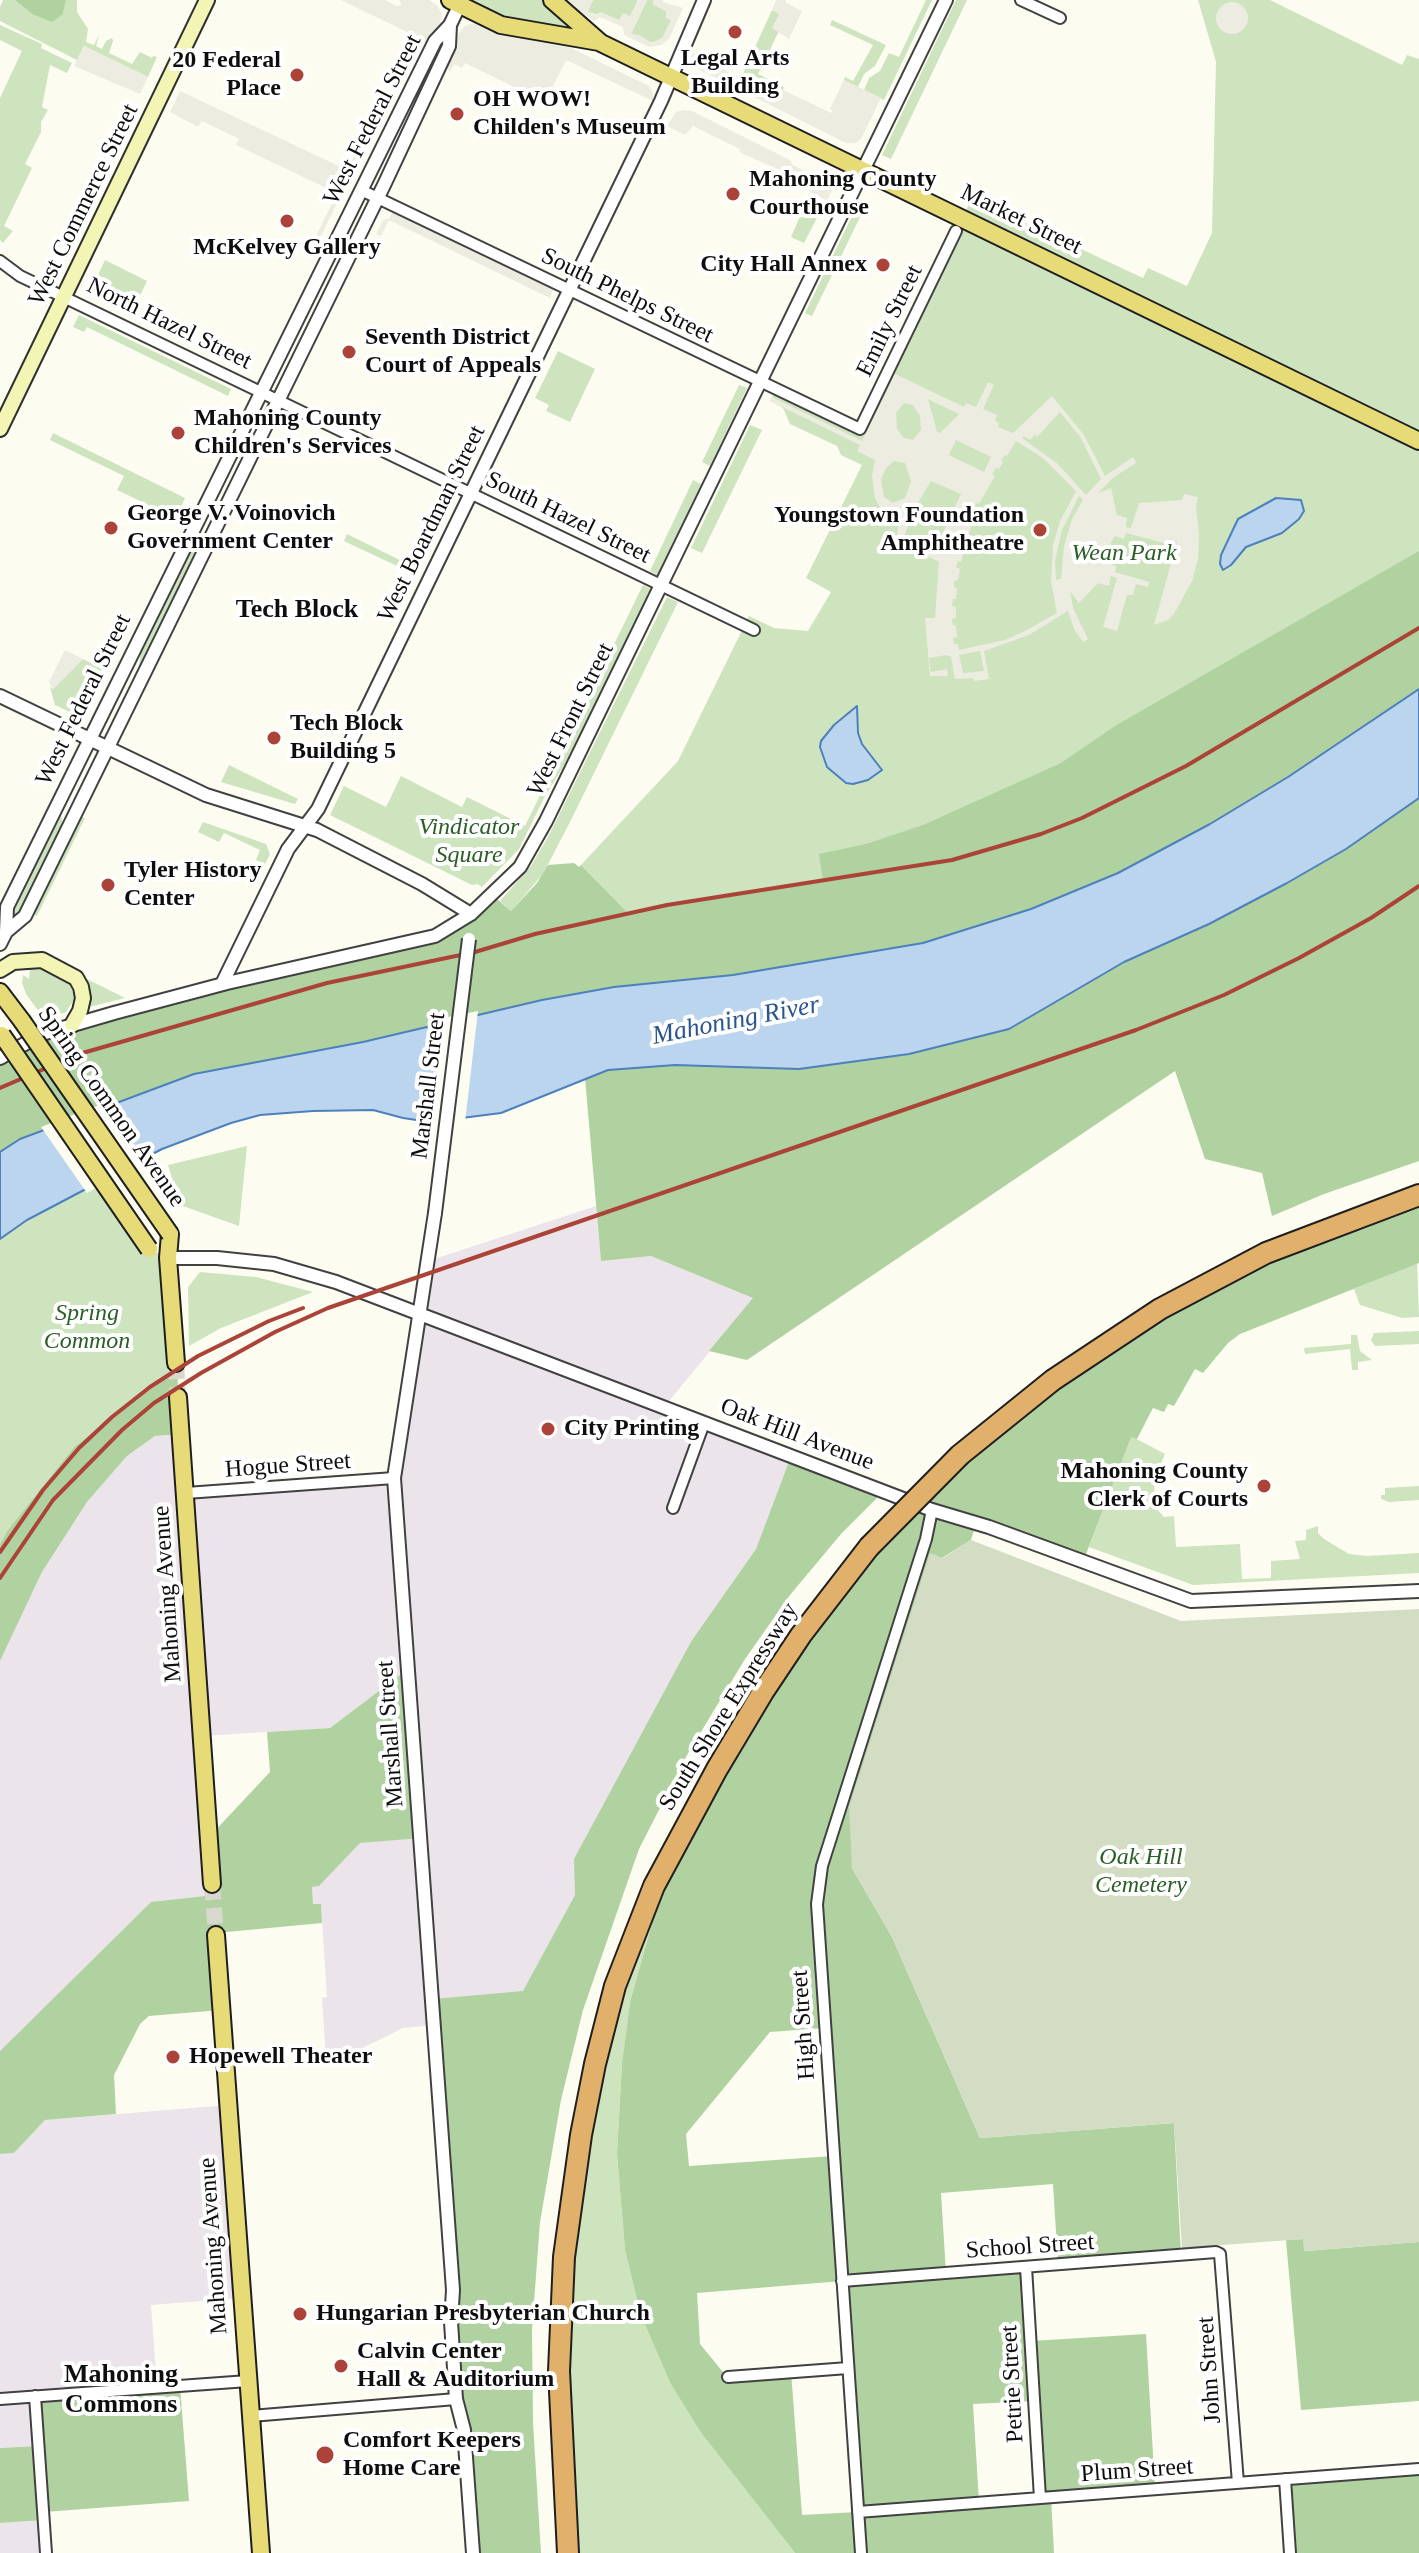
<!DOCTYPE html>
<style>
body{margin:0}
canvas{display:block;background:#fdfcf1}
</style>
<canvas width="1419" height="2553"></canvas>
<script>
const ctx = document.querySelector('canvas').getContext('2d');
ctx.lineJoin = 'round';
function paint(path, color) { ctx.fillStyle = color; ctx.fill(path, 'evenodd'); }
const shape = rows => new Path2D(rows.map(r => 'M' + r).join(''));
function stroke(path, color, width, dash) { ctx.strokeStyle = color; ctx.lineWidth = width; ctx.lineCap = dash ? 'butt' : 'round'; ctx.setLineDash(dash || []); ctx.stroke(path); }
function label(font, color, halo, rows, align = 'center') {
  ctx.font = font + ' "Times New Roman",serif'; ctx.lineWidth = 8; ctx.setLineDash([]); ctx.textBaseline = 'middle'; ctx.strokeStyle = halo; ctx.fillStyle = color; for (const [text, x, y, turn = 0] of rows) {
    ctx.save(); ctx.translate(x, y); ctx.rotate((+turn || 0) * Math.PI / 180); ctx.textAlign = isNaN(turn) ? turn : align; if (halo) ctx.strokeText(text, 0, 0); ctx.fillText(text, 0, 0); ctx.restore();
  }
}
const industrial = shape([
 [596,1206,601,1261,651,1256,754,1298,664,1407,791,1456,756,1549,692,1640,575,1895,523,1992,433,1999,435,2025,403,2028,342,2058,326,2059,322,1998,327,1997,321,1905,313,1905,312,1887,319,1886,360,1842,421,1838,408,1669,330,1728,202,1736,213,1895,151,1902,0,2051,0,1661,42,1572,87,1502,127,1456,155,1436,181,1434,186,1493,394,1478,428,1261],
 [228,2105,242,2298,151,2305,157,2387,39,2446,0,2448,0,2154,14,2153,45,2120],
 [44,2520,46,2553,0,2553,0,2523]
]);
const green = shape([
 [3,0,15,0,32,14,63,14,66,0,77,0,77,12,88,29,86,42,94,45,99,35,96,46,102,49,106,41,112,38,113,41,109,53,132,64,140,52,152,58,153,56,157,57,148,77,84,46,77,60,0,21,0,7],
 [450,0,552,0,601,43,501,25],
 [593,0,638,0,630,17,619,20,587,12],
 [647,0,654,0,653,4,666,11,667,18,671,20,663,37,657,42,649,42,641,36,631,34],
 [926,0,932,0,884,100,864,90,869,78,880,71,889,53,899,57],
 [956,0,967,0,891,159,882,155],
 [1198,0,1270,0,1402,65,1407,55,1419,59,1419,689,1210,824,628,913,581,865,678,761,749,616,774,628,808,631,831,592,806,578,862,465,841,455,837,446,790,424,783,408,770,401,776,390,859,429,972,198,1143,278,1148,268,1187,286,1212,233,1216,62],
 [772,10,779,13,779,31,758,74,784,87,783,90,751,74,741,78],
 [832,20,886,45,875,66,864,74,858,87,844,80,845,77,853,81,873,45,830,25],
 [0,25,42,44,41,48,72,63,67,73,50,65,42,107,48,110,41,122,41,132,25,164,32,168,4,226,13,231,3,243,0,240,0,98,22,51,0,40],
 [806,203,821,210,804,243,791,237],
 [858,204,865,207,812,316,805,313],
 [105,260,147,281,131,314,96,297,93,286],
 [79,315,231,389,228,396,87,327,84,332,73,327],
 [558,351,595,369,570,422,546,411,549,405,535,398],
 [739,385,747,388,710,466,702,462],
 [750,425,762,430,702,553,691,548],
 [53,433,185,498,176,518,117,490,124,476,50,440],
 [693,480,701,484,657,575,650,571],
 [201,532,198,551,139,667,141,650,198,533],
 [347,534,416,568,414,574,344,541],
 [643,585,651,589,571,754,544,798,519,849,482,887,478,884,472,885,330,815,344,786,386,807,401,776,462,807,467,797,525,826],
 [667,597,678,602,571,820,543,874,511,911,500,901,531,866,548,837],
 [83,659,102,669,78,716,55,705,50,687,53,689],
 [229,765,298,799,295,804,221,782],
 [79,816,85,818,37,916,31,913],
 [62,817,62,830,18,918,14,920,12,914,59,818],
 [203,822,266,844,270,854,265,864,256,860,260,850,224,833,219,842,198,832],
 [30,968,40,968,69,982,75,998,66,1012,45,1020,26,994,22,983,23,975,29,979,28,990],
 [85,978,125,998,89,1007,90,991],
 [247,1146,239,1226,180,1205,168,1165],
 [103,1181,149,1249,168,1258,177,1369,75,1446,7,1531,0,1544,0,1239,27,1220],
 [1417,1263,1419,1317,1402,1318,1360,1305,1354,1289],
 [200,1272,256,1277,313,1292,221,1328,189,1346,188,1287],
 [1419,1331,1419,1344,1375,1346,1371,1340,1374,1333],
 [1351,1335,1357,1335,1360,1351,1372,1360,1358,1362,1358,1370,1352,1370,1350,1349,1305,1354,1304,1348,1351,1344],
 [1131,1436,1165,1454,1154,1480,1155,1507,1164,1517,1174,1516,1176,1547,1240,1544,1242,1579,1271,1578,1271,1561,1300,1559,1295,1541,1306,1540,1306,1530,1318,1526,1318,1533,1324,1539,1349,1554,1367,1556,1419,1553,1419,1573,1193,1585,1089,1547],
 [1419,1486,1419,1500,1389,1502,1381,1499,1381,1495,1385,1495,1385,1488],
 [673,1849,630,2002,622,2063,617,2154,625,2249,702,2434,795,2553,568,2553,559,2371,595,2064]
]);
const forest = shape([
 [15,0,66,0,63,14,52,22,32,14],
 [1419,551,1419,689,1288,777,1210,824,1118,873,1031,909,923,943,733,975,542,1000,363,1042,194,1074,20,1139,0,1152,0,1058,42,1034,435,936,492,895,511,911,537,883,548,865,574,863,579,867,581,865,628,913,719,896,823,881,819,854,866,844,923,825,1061,763,1115,726],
 [1419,798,1419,1161,1324,1194,1272,1216,1262,1173,1205,1159,1175,1071,747,1360,709,1351,753,1298,651,1256,601,1261,585,1078,608,1070,675,1065,799,1069,909,1054,1009,1029,1124,962,1209,924,1346,849],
 [1419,1195,1419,1263,1240,1334,1228,1343,1203,1373,1195,1369,1174,1406,1168,1404,1164,1412,1153,1408,1137,1439,1131,1437,1083,1562,976,1523,971,1540,942,1558,852,1868,892,1937,980,2138,1174,2123,1181,2255,1058,2264,1053,2184,941,2193,946,2273,1026,2267,1031,2341,1146,2334,1155,2489,1051,2497,1054,2553,795,2553,702,2434,671,2384,641,2315,625,2249,617,2154,622,2063,630,2002,673,1849,801,1635,960,1455,1160,1309],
 [824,2028,833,2156,689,2166,686,2134,770,2032],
 [842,2281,857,2512,802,2515,791,2372,727,2377,700,2344,697,2293],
 [1034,2401,1039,2498,979,2502,973,2404],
 [177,1369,181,1434,155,1436,127,1456,87,1502,42,1572,0,1661,0,1544,7,1531,75,1446],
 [791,1456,884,1491,841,1534,790,1595,745,1659,687,1755,639,1849,583,2010,561,2100,540,2222,532,2329,533,2423,541,2553,473,2553,433,1999,523,1991,575,1895,574,1859,692,1640,756,1549],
 [408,1669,421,1838,360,1843,319,1886,312,1887,313,1904,321,1904,322,1923,216,1933,221,2010,149,2016,140,2024,114,2075,116,2114,45,2120,14,2153,0,2154,0,2051,151,1902,213,1895,209,1837,270,1772,267,1732,330,1728],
 [1303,2239,1305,2251,1419,2242,1419,2401,1301,2410,1286,2240],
 [180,2386,189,2501,44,2512,44,2520,0,2523,0,2448,38,2446,35,2396],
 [1419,2469,1419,2553,1290,2553,1285,2480]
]);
const cemetery = shape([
 [971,1540,1181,1621,1419,1609,1419,2242,1304,2251,1303,2239,1182,2248,1174,2123,980,2138,892,1937,852,1868,849,1807,930,1553,943,1558]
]);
const plaza = shape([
 [341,0,385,0,396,6,402,5,399,0,429,0,438,6,442,16,433,42,427,42,418,47,408,42,411,34],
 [563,0,593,0,588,12,594,15,601,12,619,20,623,13,630,16,639,0,647,0,631,34,639,35,652,43,663,37,671,20,666,18,666,11,653,4,654,0,663,0,663,2,683,8,669,39,661,45,649,47,624,35,623,27,600,17,594,21],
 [776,0,785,0,786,3,802,11,789,39,772,28,779,14,772,10],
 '1216 18a16 16 0 1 1 32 0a16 16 0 1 1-32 0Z',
 [474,23,498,32,571,48,649,86,653,94,653,101,566,60,545,102,465,63,462,68,454,64,450,72,444,61,461,30,465,26],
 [84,46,148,77,140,94,74,66],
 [693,53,725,67,724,70,740,78,750,74,831,113,833,110,830,109,844,80,881,98,861,139,855,143,846,143,694,67,690,59],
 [180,91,347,170,360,144,364,146,353,170,348,171,337,193,341,195,313,253,309,251,337,193,236,145,239,139,235,137,202,121,198,127,170,112],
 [684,110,692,111,790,160,793,165,816,177,823,176,828,179,833,188,827,201,805,189,808,182,743,154,739,151,740,149,693,126,685,135,667,126,676,112],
 [394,208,554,287,550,298,389,220,381,236,376,234,383,220,389,219],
 [895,374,964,407,966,403,976,407,988,382,994,385,983,409,997,415,995,420,999,423,998,427,1013,433,1052,396,1084,435,1105,476,1133,457,1136,463,1114,477,1098,493,1111,488,1117,515,1127,518,1126,527,1131,528,1139,503,1182,500,1184,494,1198,497,1196,507,1199,534,1198,559,1192,581,1174,614,1168,620,1154,625,1177,541,1170,539,1168,544,1126,533,1124,539,1115,536,1111,542,1108,563,1116,566,1115,572,1149,582,1148,587,1136,584,1133,595,1127,595,1117,631,1103,627,1117,578,1111,576,1109,586,1098,583,1079,603,1070,591,1073,608,1088,639,1083,642,1074,629,1068,611,1029,635,984,651,989,679,974,681,973,678,955,679,951,657,946,655,929,658,931,672,947,669,948,676,930,676,925,618,935,618,939,562,909,547,910,542,905,540,907,537,935,549,961,494,931,481,915,508,904,536,897,535,900,516,884,515,875,498,872,475,875,460,857,451,860,445,770,401,772,397,862,441],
 [928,399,959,414,940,433,937,432],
 [904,403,913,405,920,416,921,430,913,440,904,438,897,429,896,413],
 [1060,412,1081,438,1101,479,1086,495,1058,464,1022,438,1024,436,1030,440,1035,434,1037,437],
 [956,440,991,457,984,472,949,455],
 [1016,441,1043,458,1076,491,1060,521,1053,545,1051,582,1057,613,1027,630,1005,640,959,650,958,644,954,644,953,638,957,637,956,626,953,625,952,619,956,618,956,607,952,606,953,599,956,599,957,588,954,587,954,581,958,580,960,569,956,567,958,561,961,562,966,544,962,542,964,536,968,537,971,527,968,525,970,519,973,520,976,503,979,504,995,476,992,474,996,468,999,469,1003,462,1001,460,1005,455,1007,456],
 [894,461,905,463,911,481,905,498,893,503,884,497,881,480,886,468],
 [1079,496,1083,500,1072,519,1064,546,1061,579,1056,580,1055,561,1062,530],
 [980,651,984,671,963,673,959,655],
 [65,650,83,659,53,689,49,682]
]);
const water = shape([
 [1276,498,1301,500,1304,511,1299,519,1282,533,1246,547,1231,565,1223,570,1220,564,1221,555,1238,519,1276,498],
 [1419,689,1419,798,1346,849,1287,883,1209,924,1124,962,1009,1029,909,1054,799,1069,675,1065,608,1070,501,1113,446,1120,430,1122,403,1118,373,1110,313,1111,260,1115,231,1123,162,1149,27,1220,0,1239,0,1152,20,1139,194,1074,363,1042,542,1000,614,987,733,975,923,943,1031,909,1118,873,1210,824,1288,777,1419,689],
 [857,706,858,733,862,744,882,770,868,780,853,784,846,783,827,767,820,747,821,741,834,725,857,706]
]);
const pier = shape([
 [478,1011,465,1122,430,1126,443,1018],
 [102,1104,143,1163,87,1193,41,1127]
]);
const primaryTunnel = shape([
 [176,1363,178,1397],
 [212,1884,216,1935]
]);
const minor = shape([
 [1021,0,1060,18],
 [363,191,860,429,956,231],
 [0,261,20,276,754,630],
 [186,1493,394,1478],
 [673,1508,704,1423],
 [1026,2267,1040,2498],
 [842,2281,1216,2252,1220,2254,1238,2483],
 [728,2377,848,2368],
 [35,2396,46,2553],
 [0,2399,248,2381],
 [251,2416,456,2399],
 [1285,2479,1290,2553],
 [858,2512,1419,2469],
 [861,2553,817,1904,822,1866,926,1539,932,1510]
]);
const tertiary = shape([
 [0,696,206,795,317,830,422,884,471,914],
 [6,932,7,907,435,41,450,25,462,0],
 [0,944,6,932,25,916,384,185,449,46,450,25],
 [222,984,288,849,318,809,661,101,704,0],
 [0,1058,42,1034,114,1013,227,983,435,936,471,914,520,867,546,821,946,0],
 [435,1213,394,1478,453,2290,451,2322,456,2399,464,2430,473,2553],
 [168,1258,217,1258,274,1264,336,1282,932,1510,989,1527,1191,1601,1419,1591]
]);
const secondary = shape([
 [0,429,207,0],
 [0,970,13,962,42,960,76,978,81,987,83,998,80,1011,72,1025]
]);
const primary = shape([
 [450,0,501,25,599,42],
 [552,0,601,43,1419,441],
 [0,992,22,1021],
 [170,1234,168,1258,176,1363],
 [178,1397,212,1884],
 [216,1935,261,2553]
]);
const motorway = shape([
 [960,1455,1053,1380,1160,1309,1266,1253,1419,1195],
 [568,2553,559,2371,564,2257,581,2135,595,2064,615,1986,654,1886,717,1769,763,1692,801,1635,869,1547]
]);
const rail = shape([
 [0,1088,79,1054,327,983,475,952,535,934,667,905,952,860,1041,834,1082,818,1186,766,1419,628],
 [0,1552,43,1490,79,1448,112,1417,150,1387,198,1356,269,1321,303,1308],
 [0,1578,53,1500,122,1430,154,1403,201,1373,275,1332,328,1308,1136,1030,1224,995,1299,958,1371,918,1419,886]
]);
const tertiaryBridge = shape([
 [435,1213,469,939]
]);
const primaryBridge = shape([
 [22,1021,170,1234],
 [2,1035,149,1249]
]);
const motorwayBridge = shape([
 [869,1547,960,1455]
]);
const markers = [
 [735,32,8,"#ac4338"],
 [297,75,8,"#ac4338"],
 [457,114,8,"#ac4338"],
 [733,194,8,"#ac4338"],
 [287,221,8,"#ac4338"],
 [883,265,8,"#ac4338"],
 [349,352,8,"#ac4338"],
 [178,433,8,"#ac4338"],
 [111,528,8,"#ac4338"],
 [1040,530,8,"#ac4338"],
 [274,738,8,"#ac4338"],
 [108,885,8,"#ac4338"],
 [548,1429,8,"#ac4338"],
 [1264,1486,8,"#ac4338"],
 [173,2057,8,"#ac4338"],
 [300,2314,8,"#ac4338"],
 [341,2366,8,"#ac4338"],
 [325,2455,10,"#ac4338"]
];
const poiNames = [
 ["Legal Arts",735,59,"center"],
 ["Building",735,87,"center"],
 ["20 Federal",281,61,"right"],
 ["Place",281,89,"right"],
 ["OH WOW!",473,100],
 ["Childen's Museum",473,128],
 ["Mahoning County",749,180],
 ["Courthouse",749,208],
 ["McKelvey Gallery",287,248,"center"],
 ["City Hall Annex",867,265,"right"],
 ["Seventh District",365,338],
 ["Court of Appeals",365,366],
 ["Mahoning County",194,419],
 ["Children's Services",194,447],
 ["George V. Voinovich",127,514],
 ["Government Center",127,542],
 ["Youngstown Foundation",1024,516,"right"],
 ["Amphitheatre",1024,544,"right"],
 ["Tech Block",290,724],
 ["Building 5",290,752],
 ["Tyler History",124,871],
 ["Center",124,899],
 ["City Printing",564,1429],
 ["Mahoning County",1248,1472,"right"],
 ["Clerk of Courts",1248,1500,"right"],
 ["Hopewell Theater",189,2057],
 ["Hungarian Presbyterian Church",316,2314],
 ["Calvin Center",357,2352],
 ["Hall & Auditorium",357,2380],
 ["Comfort Keepers",343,2441],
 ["Home Care",343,2469]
];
const streetNames = [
 ["West Federal Street",373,120,-63],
 ["West Commerce Street",84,205,-64],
 ["Market Street",1021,220,26],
 ["South Phelps Street",627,296,26],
 ["Emily Street",890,321,-64],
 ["North Hazel Street",169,324,26],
 ["South Hazel Street",568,518,26],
 ["West Boardman Street",432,524,-64],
 ["West Federal Street",84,700,-64],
 ["West Front Street",571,720,-64],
 ["Marshall Street",429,1086,-83],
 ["Spring Common Avenue",111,1107,55],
 ["Oak Hill Avenue",797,1435,21],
 ["Hogue Street",288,1466,-4],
 ["Mahoning Avenue",168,1594,-94],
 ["South Shore Expressway",729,1707,-58],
 ["Marshall Street",391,1734,-94],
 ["High Street",804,2025,-94],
 ["Mahoning Avenue",214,2246,-94],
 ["School Street",1030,2247,-4],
 ["John Street",1210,2370,-94],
 ["Petrie Street",1013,2384,-93],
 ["Plum Street",1137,2471,-4]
];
const parkNames = [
 ["Wean Park",1124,554],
 ["Vindicator",469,828],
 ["Square",469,856],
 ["Spring",87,1314],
 ["Common",87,1342],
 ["Oak Hill",1141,1858],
 ["Cemetery",1141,1886]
];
const neighbourhoodNames = [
 ["Tech Block",297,610],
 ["Mahoning",121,2375],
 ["Commons",121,2405]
];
const waterNames = [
 ["Mahoning River",736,1021,-11]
];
paint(industrial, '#ece4eb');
paint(green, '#cde4bf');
paint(forest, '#b0d2a0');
paint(cemetery, '#d2ddc4');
paint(plaza, '#edece0');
paint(water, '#bcd5ee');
stroke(water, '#4d80bc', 2);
paint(pier, '#fdfcf1');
stroke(primaryTunnel, '#d9d8cf', 16, [16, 8]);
stroke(minor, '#414141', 14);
stroke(tertiary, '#414141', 16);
stroke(secondary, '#303030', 18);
stroke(primary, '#1f1f1f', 20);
stroke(motorway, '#1f1f1f', 24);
stroke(minor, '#fff', 10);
stroke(tertiary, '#fff', 12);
stroke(secondary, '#f3f5b5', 14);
stroke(primary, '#e7db78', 16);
stroke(motorway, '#e1b16b', 20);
stroke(rail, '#ac4338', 4);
stroke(tertiaryBridge, '#414141', 16, []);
stroke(primaryBridge, '#1f1f1f', 20, []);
stroke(motorwayBridge, '#1f1f1f', 24, []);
stroke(tertiaryBridge, '#fff', 12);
stroke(primaryBridge, '#e7db78', 16);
stroke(motorwayBridge, '#e1b16b', 20);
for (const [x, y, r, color] of markers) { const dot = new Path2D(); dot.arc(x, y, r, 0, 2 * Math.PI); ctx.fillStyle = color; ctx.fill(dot); stroke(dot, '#fff', 3); }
label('bold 24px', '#0e0e0e', '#fff', poiNames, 'left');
label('24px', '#0e0e0e', '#fff', streetNames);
label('italic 24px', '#2b5e27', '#fff', parkNames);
label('bold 26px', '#0e0e0e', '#fff', neighbourhoodNames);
label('italic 26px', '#285490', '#fff', waterNames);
</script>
